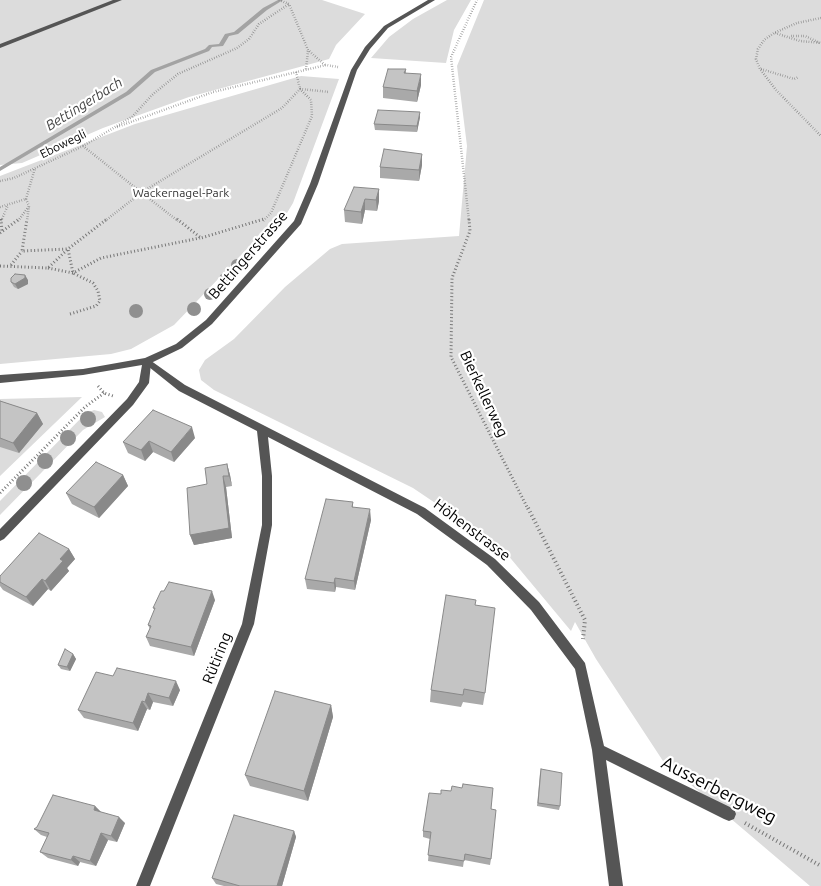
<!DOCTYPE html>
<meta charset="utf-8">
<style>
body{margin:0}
canvas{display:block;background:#fff}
</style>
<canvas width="821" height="886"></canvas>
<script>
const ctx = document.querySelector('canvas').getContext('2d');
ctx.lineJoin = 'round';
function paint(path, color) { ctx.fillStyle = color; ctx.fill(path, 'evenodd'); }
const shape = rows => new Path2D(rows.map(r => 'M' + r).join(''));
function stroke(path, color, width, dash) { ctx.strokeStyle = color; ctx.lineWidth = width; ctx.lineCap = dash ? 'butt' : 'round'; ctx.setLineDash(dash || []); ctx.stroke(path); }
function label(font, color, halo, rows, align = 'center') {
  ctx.font = font + ' Ubuntu,sans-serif'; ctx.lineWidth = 4.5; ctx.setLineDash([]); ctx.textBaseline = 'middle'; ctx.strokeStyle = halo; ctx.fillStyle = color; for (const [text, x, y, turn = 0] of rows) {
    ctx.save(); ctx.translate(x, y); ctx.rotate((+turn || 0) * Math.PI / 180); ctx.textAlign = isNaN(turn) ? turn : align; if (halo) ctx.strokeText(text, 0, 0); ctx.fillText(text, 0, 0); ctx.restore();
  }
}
const green = shape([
 [0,0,322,0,365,14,336,45,329,59,189,97,103,128,22,163,0,165],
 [447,0,471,0,454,30,446,63,371,58,389,37,413,19],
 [484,0,821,0,821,886,810,886,663,761,596,659,575,622,571,631,502,548,413,488,214,390,201,380,199,370,205,360,234,339,285,287,330,249,342,244,459,236,467,146,457,66],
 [301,76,339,79,293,203,287,213,266,229,174,325,131,349,111,354,0,364,0,176,135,124],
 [82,397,0,476,0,399],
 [94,410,102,412,105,417,83,430,0,515,0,501,85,414]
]);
const stream = shape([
 [278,0,283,0,267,10,238,34,229,36,223,46,212,47,209,51,155,72,130,94,0,171,0,167,126,92,151,70,205,49,209,45,219,44,225,34,234,32,263,8,278,0]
]);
const pathFar2 = shape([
 [279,0,289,4,308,50,325,65],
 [821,18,797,23,774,33,764,40,758,49,756,59,760,69,776,90,821,136],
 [775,33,800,41,821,43],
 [791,36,805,36,820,43],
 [306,69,308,51],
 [761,69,794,79,799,77],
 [296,72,300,89,329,92],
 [117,127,213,92,326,65,338,67],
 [83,146,137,189,147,189,282,108,300,89,311,100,312,116,271,213,263,221],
 [0,181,14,178,83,146,132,117,152,95,178,74,237,48,249,39,259,24,289,4],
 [26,199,35,168],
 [0,207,26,199,29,206,27,221],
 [1,221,8,205],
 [18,221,29,206],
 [105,221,137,196,146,196,178,221],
 [469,221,451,57,477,0]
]);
const pathFar1 = shape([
 [1,219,2,232],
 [177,219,201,238,264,219],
 [469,219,470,231,452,278,451,357,528,509],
 [0,233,19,219],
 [11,265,22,251],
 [0,266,48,268,68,249,22,251,27,219],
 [48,268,73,273,101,258,200,238],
 [70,314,96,306,100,301,98,291,93,283,73,273,68,249,107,219],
 [98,386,104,393,113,396],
 [0,493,85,407,104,393]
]);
const path = shape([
 [528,508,585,620,583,639],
 [745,823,821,866]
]);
const service = shape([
 [113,0,122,0,0,48,0,44,113,0]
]);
const minor = shape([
 [147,358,185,385,425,508,495,559,539,602,585,663,604,746,734,809,736,814,734,819,729,821,724,819,606,760,623,886,609,886,592,750,575,669,531,610,487,565,417,514,268,437,272,476,272,525,254,624,150,886,136,886,242,624,262,525,262,476,257,431,179,391,144,363,142,361,147,358]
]);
const tertiary = shape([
 [428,0,435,0,388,28,370,49,357,70,318,184,301,224,212,324,182,348,151,363,149,383,133,405,4,539,0,541,0,529,127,399,139,382,142,365,83,375,0,383,0,375,83,369,145,358,176,344,206,320,294,221,310,184,351,70,365,47,384,26,428,0]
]);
const trees = [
 [237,265,6],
 [225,279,6],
 [210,294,6],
 [194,309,7],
 [136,311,7],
 [88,419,8],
 [68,438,8],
 [45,461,8],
 [24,483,8]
];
const wall = shape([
 [406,69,406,73,421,85,417,102,383,98,383,87],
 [420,117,417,132,375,130,374,124],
 [422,154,422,165,419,181,380,178,380,167],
 [379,189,379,201,377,211,365,210,362,224,345,222,344,210],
 [28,280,28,284,18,289,14,287,11,282],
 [0,401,37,413,43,424,19,453,0,447],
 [195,438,174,462,153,452,145,461,128,453,123,442],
 [227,464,230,475,232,486,226,487,232,538,194,545,190,535,207,484],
 [123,475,128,486,99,518,72,504,66,493],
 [353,502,353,507,371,520,355,590,336,587,335,592,307,589,305,579],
 [69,549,75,559,67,568,69,571,51,591,48,589,33,606,3,590,0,586,0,576],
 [215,600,194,656,150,646,146,637,150,629,148,625,155,610,153,608],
 [475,605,485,693,483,705,463,702,461,707,430,702,431,690],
 [73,654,76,659,70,671,61,669,58,665],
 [113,676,180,690,173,706,153,702,150,710,147,709,138,731,84,718,78,710],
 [331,705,333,717,308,801,250,786,245,775],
 [541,769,560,806,559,810,537,806,540,773],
 [95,806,101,812,125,823,117,842,108,840,96,866,80,862,78,866,48,858,40,852,47,837,41,835,34,829],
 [491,809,491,859,490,865,464,860,463,867,428,861,430,839,423,837,423,831],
 [294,831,296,837,282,886,224,886,216,884,212,878]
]);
const shadedWall = shape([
 [421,74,421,85,417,102,417,91],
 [420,112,420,117,417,132,417,126],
 [422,154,422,165,419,181,419,170],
 [379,189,379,201,377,211,376,200],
 [365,199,365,210,362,224,361,212],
 [25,275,28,280,28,284,18,289,15,284],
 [37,413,43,424,19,453,13,443],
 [192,427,195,438,174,462,171,452],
 [149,441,153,452,145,461,141,450],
 [227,464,230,475,232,486,229,476],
 [123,475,128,486,99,518,94,507],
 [223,476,226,487,232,538,194,545,190,535],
 [370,509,371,520,355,590,354,581],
 [69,549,75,559,67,568,69,571,51,591,45,581,60,559],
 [335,578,336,587,335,592,334,583],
 [42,579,48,589,33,606,26,597],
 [212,591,215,600,194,656,191,647],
 [73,654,76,659,70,671,67,667],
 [176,681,180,690,173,706,169,698],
 [148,693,153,702,150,710,145,702],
 [142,701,147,709,138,731,133,723],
 [331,705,333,717,308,801,304,791],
 [95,806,101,812,94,810],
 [119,817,125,823,117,842,111,836],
 [294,831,296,837,282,886,277,886],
 [101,833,108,840,96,866,90,861],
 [73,856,80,862,78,866,71,860]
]);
const building = shape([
 [388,69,406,69,404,73,421,74,417,91,383,87,388,69],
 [378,110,420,112,417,126,374,124,378,110],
 [384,149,422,154,419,170,380,167,384,149],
 [354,187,379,189,376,200,365,199,361,212,344,210,354,187],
 [15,274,25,275,25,278,15,284,11,282,11,278,15,274],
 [0,401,37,413,13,443,0,438,0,401],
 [153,410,192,427,171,452,149,441,141,450,123,442,153,410],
 [96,462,123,475,94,507,66,493,96,462],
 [227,464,229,476,223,476,229,528,190,535,187,488,207,484,205,468,227,464],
 [326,499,353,502,352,507,370,509,354,581,335,578,334,583,305,579,326,499],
 [39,533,69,549,60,559,63,561,45,581,42,579,26,597,0,582,0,576,39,533],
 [169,582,212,591,191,647,146,637,151,626,148,625,155,608,153,608,161,591,164,591,169,582],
 [446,595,476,600,475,605,495,608,485,693,464,689,463,695,431,690,446,595],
 [65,649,73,654,67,667,58,665,65,649],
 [117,668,176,681,169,698,148,693,145,702,142,701,133,723,78,710,96,672,113,676,117,668],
 [275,691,331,705,304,791,245,775,275,691],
 [541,769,562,773,560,806,538,803,541,769],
 [463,784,493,788,491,809,496,810,491,859,465,854,464,861,428,855,431,832,423,831,429,793,441,794,441,790,451,791,452,786,462,788,463,784],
 [53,795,95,806,94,810,119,817,111,836,101,833,90,861,73,856,71,860,40,852,49,833,34,829,37,827,53,795],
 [234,815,294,831,277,886,240,886,212,878,234,815]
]);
const farStreetnames = [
 ["Ebowegli",63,144,-26]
];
const farParknames = [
 ["Wackernagel-Park",181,193]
];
const farWaternames = [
 ["Bettingerbach",84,104,-32]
];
const streetNames = [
 ["Bettingerstrasse",248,255,-49],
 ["Bierkellerweg",484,394,65],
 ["Höhenstrasse",472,530,37],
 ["Rütiring",217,658,-68]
];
const nearStreetnames = [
 ["Ausserbergweg",719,790,27]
];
paint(green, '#dcdcdc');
paint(stream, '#a3a3a3');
stroke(pathFar2, '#777', 2.5, [0.5, 2]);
stroke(pathFar1, '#777', 3, [1, 2.5]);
stroke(path, '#777', 4, [1, 3]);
paint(service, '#555');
paint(minor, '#555');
paint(tertiary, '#555');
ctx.fillStyle = '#8f8f8f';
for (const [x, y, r] of trees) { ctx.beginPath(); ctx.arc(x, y, r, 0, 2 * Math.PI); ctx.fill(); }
paint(wall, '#a9a9a9');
paint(shadedWall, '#898989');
paint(building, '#c4c4c4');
stroke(building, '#898989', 1);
label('12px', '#000', '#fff', farStreetnames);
label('12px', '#333', '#fff', farParknames);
label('italic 14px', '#444', '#fff', farWaternames);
label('15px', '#000', '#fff', streetNames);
label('18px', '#000', '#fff', nearStreetnames);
</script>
